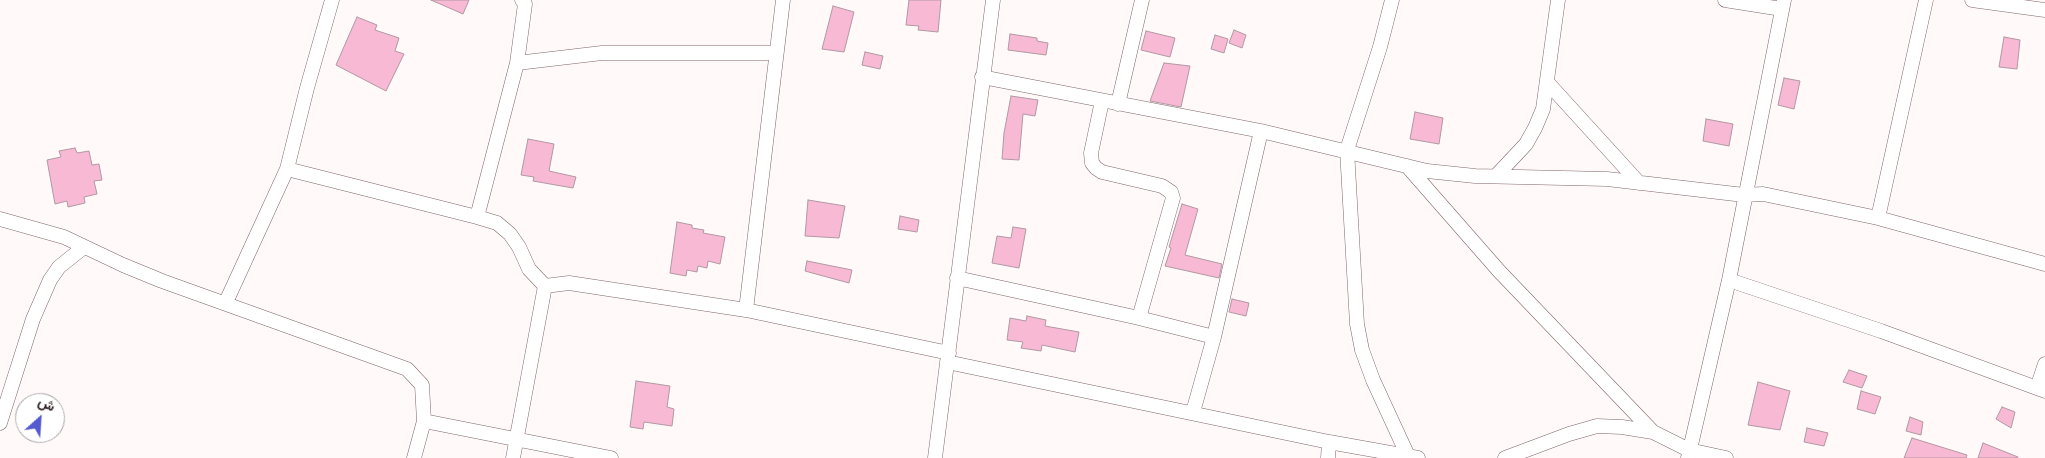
<!DOCTYPE html>
<meta charset="utf-8">
<style>
body{margin:0}
#map{position:relative;width:2045px;height:458px;overflow:hidden;background:#fff9f9;font-family:Overpass,Vazirmatn,sans-serif}
canvas{display:block}
.north{position:absolute;left:15px;top:393px;width:50px;height:50px;box-sizing:border-box;background:#fff;border:1px solid #aba6a7;border-radius:50%;rotate:26deg;font-size:14px;font-weight:700;line-height:20px;text-align:center;color:#2c2123}
.north::after{content:'';display:block;margin:auto;width:18px;height:22px;background:#5559d0;clip-path:polygon(50% 0,100% 100%,50% 72%,0 100%)}
</style>
<div id="map">
<canvas width="2045" height="458"></canvas>
<div class="north">ش</div>
</div>
<script>
const ctx = document.querySelector('canvas').getContext('2d');
ctx.lineJoin = 'round';
function paint(path, color) { ctx.fillStyle = color; ctx.fill(path, 'evenodd'); }
const shape = rows => new Path2D(rows.map(r => 'M' + r).join(''));
function stroke(path, color, width, dash) { ctx.strokeStyle = color; ctx.lineWidth = width; ctx.lineCap = dash ? 'butt' : 'round'; ctx.setLineDash(dash || []); ctx.stroke(path); }
const building = shape([
 [431,0,469,0,463,14,431,0],
 [909,0,941,0,938,32,918,30,919,26,906,25,909,0],
 [833,6,854,12,844,52,822,49,833,6],
 [357,17,377,25,375,30,399,38,395,51,404,54,386,91,336,65,357,17],
 [1234,30,1246,35,1242,48,1229,43,1234,30],
 [1146,31,1175,38,1170,57,1141,50,1146,31],
 [1010,34,1037,38,1037,41,1048,43,1046,55,1008,50,1010,34],
 [1215,35,1228,39,1224,53,1211,49,1215,35],
 [2004,37,2020,40,2017,69,1999,67,2004,37],
 [865,52,883,56,880,69,862,65,865,52],
 [1164,63,1190,66,1181,107,1150,101,1164,63],
 [1784,78,1800,81,1794,109,1778,105,1784,78],
 [1011,96,1038,100,1035,116,1023,114,1019,160,1002,159,1004,133,1011,96],
 [1415,112,1443,118,1439,144,1410,139,1415,112],
 [1706,119,1733,124,1729,146,1703,141,1706,119],
 [528,139,554,144,549,171,576,177,573,188,533,181,534,177,521,175,528,139],
 [75,148,77,153,89,151,92,165,99,164,102,180,94,181,97,194,84,197,85,203,68,207,67,201,55,204,47,160,61,157,59,151,75,148],
 [808,200,845,206,839,238,805,236,808,200],
 [1182,204,1198,209,1185,255,1222,264,1219,278,1165,266,1171,248,1169,247,1182,204],
 [900,216,919,220,917,232,898,229,900,216],
 [677,222,692,225,692,228,704,230,703,233,725,237,720,264,708,261,707,268,698,266,697,272,687,270,686,276,670,273,677,222],
 [1013,227,1026,229,1019,268,992,263,997,236,1011,238,1013,227],
 [807,261,852,270,849,283,805,271,807,261],
 [1232,299,1249,303,1246,316,1229,312,1232,299],
 [1027,316,1046,320,1045,326,1079,332,1075,352,1042,345,1041,351,1021,348,1023,342,1007,340,1010,318,1026,321,1027,316],
 [1849,370,1867,376,1862,388,1843,382,1849,370],
 [636,381,670,386,667,407,674,409,672,426,644,422,643,429,630,427,636,381],
 [1758,382,1790,391,1780,430,1748,425,1758,382],
 [1861,391,1881,397,1875,414,1857,409,1861,391],
 [2002,407,2015,412,2011,428,1996,419,2002,407],
 [1910,417,1923,422,1921,435,1906,431,1910,417],
 [1807,428,1828,433,1824,446,1804,442,1807,428],
 [1912,438,1967,455,1966,458,1904,458,1912,438],
 [1983,443,2018,457,2018,458,1978,458,1983,443]
]);
const minor = shape([
 [1392,0,1380,47,1347,150,1357,324,1362,350,1373,380,1408,456],
 [1725,0,1782,9],
 [1972,0,2045,10],
 [517,63,602,53,776,53],
 [982,77,1261,131,1427,171,1475,176,1607,179,1744,195,1763,194,1878,218,2045,264],
 [1547,82,1639,183],
 [1102,101,1091,153,1092,163,1096,168,1102,172,1162,186,1171,192,1173,198,1139,318],
 [1118,104,1142,0],
 [1407,166,1499,271,1653,432],
 [287,169,477,217,497,223,510,234,519,247,529,269,545,286,513,458],
 [1496,176,1526,144,1535,128,1543,109,1558,0],
 [477,217,517,63,525,4,522,0],
 [1878,218,1926,0],
 [0,219,64,237,123,265,162,281,407,369,422,385,424,421,414,458],
 [957,278,1139,318,1214,337],
 [1729,280,1881,331,2045,391],
 [545,286,569,283,746,310,949,353],
 [226,302,287,169,307,88,332,0],
 [746,310,783,0],
 [947,362,1329,442,1418,458],
 [2037,388,2045,364],
 [1193,412,1214,337,1261,131],
 [424,421,611,458],
 [0,423,33,319,50,280,59,267,84,247],
 [935,458,993,0],
 [1328,458,1329,442],
 [1505,458,1569,434,1597,426,1622,427,1653,432,1689,450,1726,458],
 [1688,458,1729,280,1784,0]
]);
paint(building, '#f8b9d4');
stroke(building, '#b198a2', 1);
stroke(minor, '#80676a', 15);
stroke(minor, '#fff', 14);
</script>
